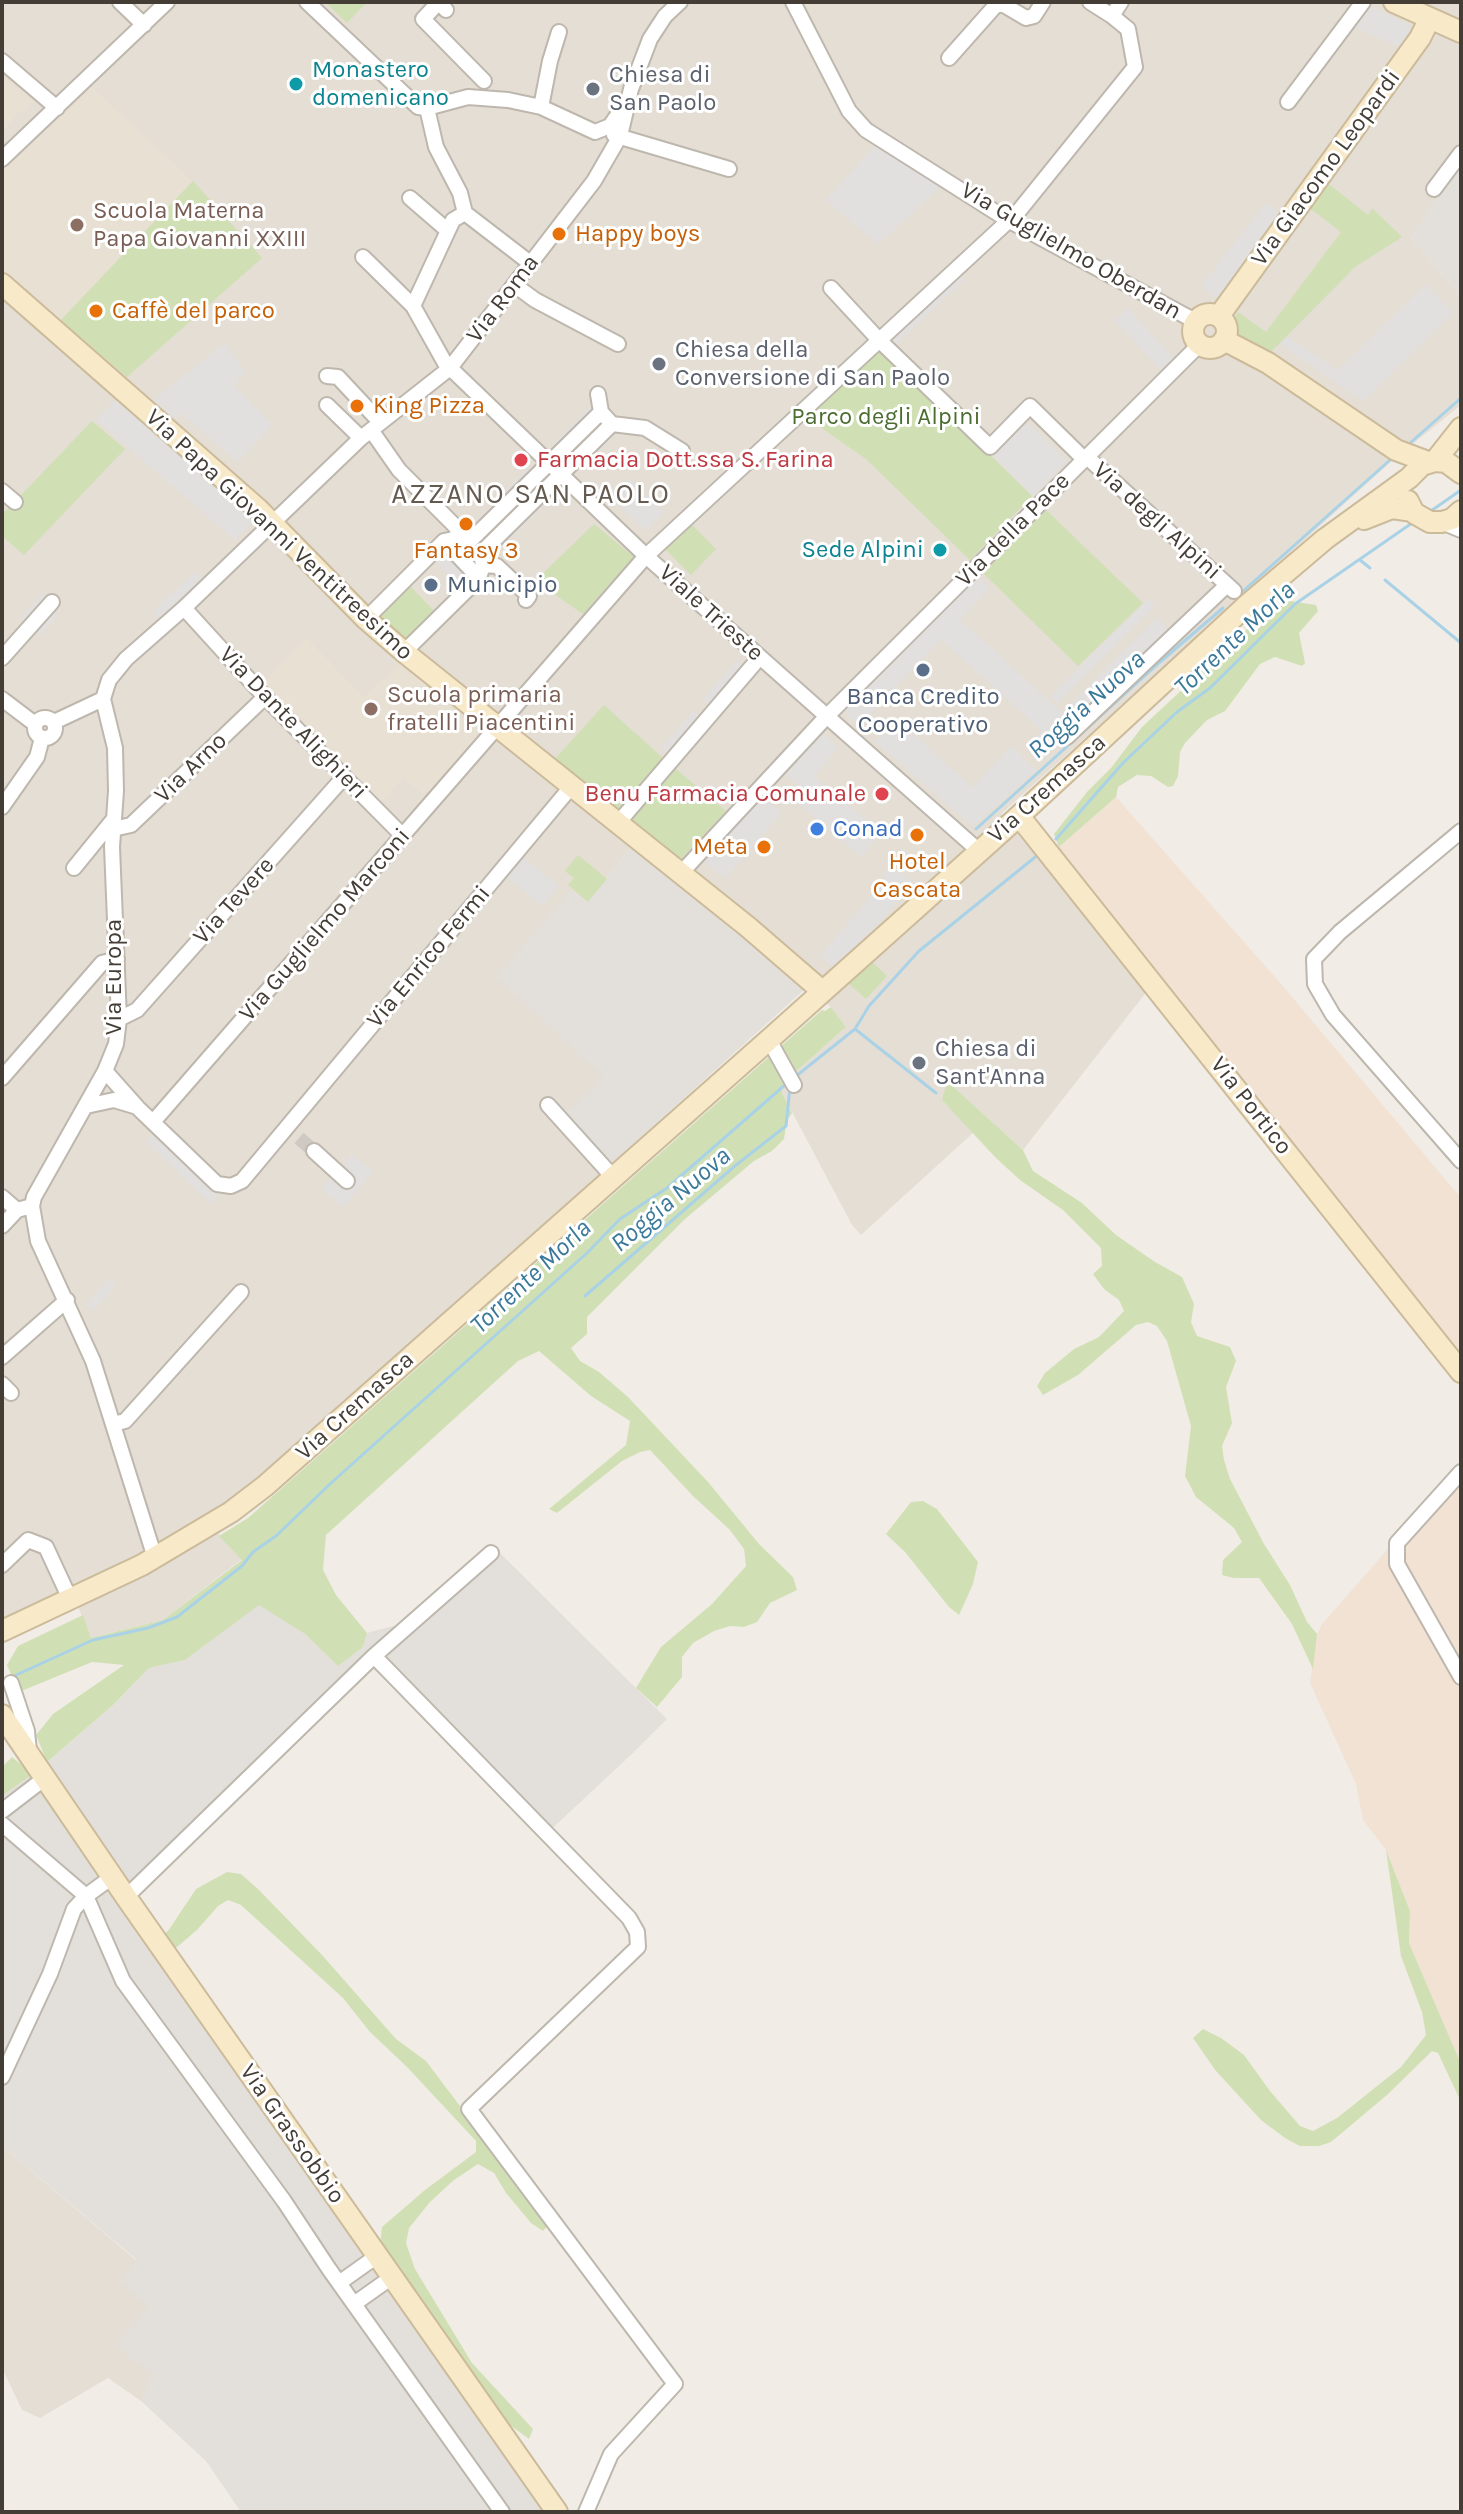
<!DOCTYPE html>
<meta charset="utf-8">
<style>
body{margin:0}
#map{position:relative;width:1463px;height:2514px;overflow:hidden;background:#f1ede6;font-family:Karla,sans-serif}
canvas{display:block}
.frame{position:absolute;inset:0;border:4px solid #433d36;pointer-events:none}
</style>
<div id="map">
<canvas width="1463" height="2514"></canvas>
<div class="frame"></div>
</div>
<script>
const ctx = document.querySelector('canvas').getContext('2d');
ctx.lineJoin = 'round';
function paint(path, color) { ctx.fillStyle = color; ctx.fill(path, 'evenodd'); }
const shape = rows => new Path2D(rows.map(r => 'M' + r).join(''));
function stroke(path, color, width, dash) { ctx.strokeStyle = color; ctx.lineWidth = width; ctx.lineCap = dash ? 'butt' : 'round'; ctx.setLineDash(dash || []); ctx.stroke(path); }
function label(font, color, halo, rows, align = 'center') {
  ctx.font = font + ' Karla,sans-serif'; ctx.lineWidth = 6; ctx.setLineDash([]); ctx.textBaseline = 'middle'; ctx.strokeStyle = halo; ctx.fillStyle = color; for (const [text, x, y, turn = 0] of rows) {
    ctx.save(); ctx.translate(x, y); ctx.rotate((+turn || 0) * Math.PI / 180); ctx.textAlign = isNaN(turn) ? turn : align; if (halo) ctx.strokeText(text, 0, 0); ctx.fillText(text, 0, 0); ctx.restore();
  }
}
const residential = shape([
 [2,2,1391,2,1414,13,1420,2,1461,2,1461,163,1411,238,1461,296,1461,405,1394,459,1001,814,1148,990,1023,1150,948,1082,942,1100,974,1132,861,1235,852,1225,782,1093,783,1083,846,1027,831,1007,805,989,632,846,587,903,571,890,605,1077,610,1165,235,1504,207,1521,242,1559,163,1620,91,1638,71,1590,2,1620],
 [2,2146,137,2261,148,2306,153,2374,141,2401,108,2378,40,2418,22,2410,2,2368]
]);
const commercial = shape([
 [1116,797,1282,985,1461,1198,1461,1363,1059,847],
 [1461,1466,1461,2064,1409,1943,1410,1911,1386,1850,1363,1820,1356,1784,1310,1683,1317,1634,1322,1624]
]);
const industrial = shape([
 [1461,163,1461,296,1411,238],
 [632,846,805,989,610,1165,564,1115,604,1077,496,977,571,890,587,903],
 [494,1547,667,1719,634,1752,543,1837,417,1707,373,1669,242,1791,136,1896,47,1762,113,1705,149,1668,185,1660,259,1604,305,1634,338,1665,363,1647,367,1633,404,1623],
 [33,1774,549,2512,241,2512,206,2461,141,2401,152,2374,114,2345,148,2307,119,2281,137,2260,2,2146,2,1796]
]);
const education = shape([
 [2,74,34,100,24,113,20,111,5,130,2,127],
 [92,87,193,181,61,320,2,269,2,171],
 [307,638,364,697,401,662,481,734,426,797,403,778,381,803,263,682]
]);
const green = shape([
 [325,2,367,2,347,23],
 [193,181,262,258,127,377,61,320],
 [1325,181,1368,215,1372,208,1402,237,1355,267,1271,352,1239,334,1234,320,1238,312,1266,332,1341,232,1307,206],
 [880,347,1032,496,970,560,866,459,806,417],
 [92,421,125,449,24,555,2,536,2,515],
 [1046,510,1143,603,1078,666,983,573],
 [690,523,716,549,691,575,665,549],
 [594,524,634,557,583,614,535,581],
 [408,584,435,612,406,641,376,615],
 [1290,601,1316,605,1318,611,1299,633,1305,663,1302,666,1275,657,1260,664,1225,711,1207,720,1185,743,1180,752,1178,776,1173,786,1168,787,1151,776,1137,775,1118,787,1116,797,1059,847,1054,834,1087,792,1111,768,1142,727,1259,618],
 [604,705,663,758,618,810,554,760],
 [676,769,726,811,681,859,631,821],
 [578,855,607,879,588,902,568,885,574,878,565,871],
 [872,962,887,976,866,999,848,983],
 [831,1007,846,1027,783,1083,782,1093,792,1113,787,1120,784,1139,772,1151,754,1161,685,1219,587,1317,587,1334,571,1348,580,1361,599,1372,628,1397,708,1482,759,1544,793,1577,797,1590,770,1603,757,1622,744,1627,730,1626,714,1631,693,1643,682,1657,682,1677,657,1707,636,1688,661,1647,712,1604,746,1566,744,1549,730,1530,693,1496,650,1450,640,1452,622,1461,557,1513,549,1509,626,1445,630,1421,591,1396,539,1351,518,1361,326,1535,323,1570,336,1595,367,1633,363,1647,338,1666,305,1634,259,1605,185,1660,149,1668,113,1705,47,1762,36,1735,53,1714,124,1665,92,1662,19,1692,7,1665,18,1646,83,1615,91,1638,163,1620,242,1560,219,1536,248,1518,822,1010,825,1011],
 [947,1081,1023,1150,1033,1171,1082,1203,1116,1235,1155,1262,1182,1277,1194,1304,1191,1322,1197,1336,1230,1347,1236,1361,1226,1387,1232,1423,1222,1446,1224,1460,1230,1479,1264,1544,1290,1585,1307,1622,1317,1634,1313,1669,1292,1624,1259,1578,1234,1578,1222,1575,1223,1560,1242,1542,1234,1528,1196,1497,1185,1476,1191,1426,1167,1341,1157,1326,1148,1322,1136,1325,1078,1375,1043,1395,1037,1386,1045,1373,1074,1349,1099,1337,1124,1311,1119,1300,1104,1289,1093,1274,1102,1266,1101,1248,1063,1210,1020,1180,995,1157,942,1100],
 [923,1501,937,1509,978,1562,973,1584,959,1615,949,1607,905,1552,886,1534,911,1502],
 [12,1757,33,1774,2,1796,2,1767],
 [1386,1850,1410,1911,1409,1943,1461,2064,1461,2102,1438,2053,1432,2051,1387,2095,1331,2142,1319,2146,1300,2146,1285,2138,1261,2120,1216,2071,1193,2038,1203,2029,1221,2038,1244,2055,1270,2091,1300,2126,1313,2131,1337,2118,1401,2067,1426,2035,1422,2012,1401,1956],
 [227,1872,241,1874,258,1889,322,1955,396,2039,426,2061,549,2224,543,2231,531,2223,506,2193,494,2173,478,2164,454,2180,430,2202,409,2228,406,2243,415,2269,472,2363,533,2429,529,2439,506,2422,380,2244,382,2227,425,2190,476,2152,476,2141,407,2067,370,2032,343,1998,241,1905,228,1900,218,1906,197,1930,177,1947,172,1948,162,1935,168,1931,196,1889]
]);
const parking = shape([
 [1367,5,1410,25,1410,39,1404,49,1352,26],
 [878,142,944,184,878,244,826,200],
 [1266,203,1282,215,1217,299,1201,286],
 [960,274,965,280,895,345,890,339],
 [1426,284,1453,313,1363,401,1280,344,1287,337,1338,370],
 [1127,308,1175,359,1162,371,1114,320],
 [224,343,246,372,234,386,272,425,238,462,180,413,175,418,154,400],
 [116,399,255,519,235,540,96,420],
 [594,402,621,429,579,472,552,445],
 [1025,420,1067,461,1033,496,991,454],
 [529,467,555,494,492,557,467,531],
 [630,479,664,511,645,531,611,499],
 [442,550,469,578,461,587,433,559],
 [196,572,204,580,160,619,153,611],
 [976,575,989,588,960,620,1069,719,1041,749,1033,742,1042,731,941,639,859,726,843,711],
 [42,593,49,599,44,604,58,616,40,636,20,619],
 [1148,599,1155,606,1057,703,1050,696],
 [1157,618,1171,632,1084,717,1071,703],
 [737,660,743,665,709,705,702,700],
 [693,711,700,716,668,754,661,748],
 [897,719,973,788,1011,746,1036,771,972,826,875,741],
 [822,734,838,747,814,776,881,833,861,857,800,804,808,795,785,773],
 [762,796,781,813,725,879,703,860],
 [523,857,559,886,542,906,507,877],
 [892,864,913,883,873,930,833,967,820,956,886,878,883,874],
 [153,1134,218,1197,211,1204,146,1141],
 [352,1154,373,1172,343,1207,322,1189],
 [110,1279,117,1285,93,1311,86,1304]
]);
const stream = shape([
 [1409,444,1461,398],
 [1428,513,1461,490],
 [1360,560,1370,568],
 [1385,580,1461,643],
 [1242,592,1390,460],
 [976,829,1160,662,1223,608],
 [1056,839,1123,763,1177,712,1210,688,1295,604,1415,521],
 [855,1029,936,1093],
 [795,1077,855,1029,869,1006,919,951,1039,854],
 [585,1296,736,1165,786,1126,790,1087],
 [16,1675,93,1640,148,1628,177,1617,242,1566,253,1552,276,1536,330,1484,587,1253,620,1219,667,1188,786,1084]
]);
const streetTunnel = shape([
 [299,1138,314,1151]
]);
const street = shape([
 [120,2,144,25],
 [307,2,418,107,427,108],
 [793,2,849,111,866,130,1008,220,1195,321],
 [446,10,439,2,423,19,484,81],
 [1112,16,1121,2],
 [949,58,996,5,1004,5,1026,18,1034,16,1043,2],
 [2,61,57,108],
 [1288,102,1363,2],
 [541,107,550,61,559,32],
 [427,108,468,97,508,100,541,107,595,132,610,126,624,106],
 [427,108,436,147,460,193,465,213],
 [614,135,729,169],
 [2,159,167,2],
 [1434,189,1461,153],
 [410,198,447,230],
 [363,257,413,306],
 [530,263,465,213,453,220,413,306,445,363,646,556,979,851],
 [516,286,535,300,618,344],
 [831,288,879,340,990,447,1030,406,1084,459],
 [327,376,338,377,380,422],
 [598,394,601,412],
 [327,405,361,438],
 [612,424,645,428,682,451],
 [371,430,399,470,457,528,458,538],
 [1087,457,1234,591],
 [2,491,15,502],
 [1442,522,1461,530],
 [444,541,479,578],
 [483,565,497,566,529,596,526,600],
 [184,608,265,697,403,836],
 [366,619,444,541,458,538,470,541,601,412,612,424,481,553,483,565,479,578,404,652],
 [2,658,52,602],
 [2,699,35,724],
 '35 728a10 10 0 1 1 20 0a10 10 0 1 1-20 0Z',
 [54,722,103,699],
 [1067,737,1227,585],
 [2,807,37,757,42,738],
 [618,823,760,657],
 [113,829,131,825,265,697],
 [1461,831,1340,932,1314,959,1315,984,1333,1015,1461,1161],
 [74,868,113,820],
 [681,873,827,716,1199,345],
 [119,1019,137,1010,344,777],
 [769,1040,794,1085],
 [105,1071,138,1108,217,1184,231,1186,242,1181,571,787],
 [2,1078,102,963,117,959],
 [548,1105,613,1177],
 [86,1106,114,1100,134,1106],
 [153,1122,646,556,1018,212,1135,67,1128,29,1112,16,1090,2],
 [314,1151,347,1181],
 [2,1197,17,1210],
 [2,1226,17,1210,32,1206],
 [2,1357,67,1300],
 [2,1384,11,1393],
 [113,1424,125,1421,241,1292],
 [1461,1472,1397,1543,1397,1564,1461,1677],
 [155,1558,93,1361,38,1241,32,1206,34,1197,105,1071,116,1044,119,1019,112,847,116,791,115,748,103,699,109,680,126,659,184,608,361,438,450,368,594,181,620,136,631,89,650,39,665,16,680,2],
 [2,1565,28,1540,46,1547,70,1599],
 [374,1656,629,1918,637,1932,638,1947,469,2109,675,2384,611,2454,586,2512],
 [11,1683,27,1731,29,1752],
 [2,1811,45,1778],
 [2,1824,86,1896,123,1981,284,2201,329,2269,502,2512],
 [126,1897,374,1656,491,1553],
 [2,2077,50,1974,74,1909,86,1896,112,1877],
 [339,2283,377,2256],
 [354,2304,392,2277]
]);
const secondary = shape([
 [1394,2,1461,32],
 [2,284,258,509,366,619,404,652,748,927,822,991],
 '1193 331a17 17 0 1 1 34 0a17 17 0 1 1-34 0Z',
 [1219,316,1420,38,1430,18],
 [1224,340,1268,363,1396,450,1428,462],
 [1435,461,1461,428],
 [1408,501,1414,513,1430,522,1442,522,1452,519,1461,511],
 [1364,519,1392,508,1413,511],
 [1019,816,1461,1372],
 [2,1631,142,1565,231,1512,265,1486,772,1037,1019,816,1246,606,1325,539,1409,478,1422,465,1435,461,1446,462,1461,473],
 [2,1715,126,1897,557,2512]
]);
const markers = [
 [296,84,8,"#0f9aa8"],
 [593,89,8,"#6b7280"],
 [77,225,8,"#8d6e63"],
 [559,234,8,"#e8710a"],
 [96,311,8,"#e8710a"],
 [659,364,8,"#6b7280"],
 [357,406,8,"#e8710a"],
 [521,460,8,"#e0444e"],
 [466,524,8,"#e8710a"],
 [940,550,8,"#0f9aa8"],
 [431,585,8,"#5c6f8a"],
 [923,670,8,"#5c6f8a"],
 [371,709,8,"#8d6e63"],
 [882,794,8,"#e0444e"],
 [817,829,8,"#3f7fe0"],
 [917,835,8,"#e8710a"],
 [764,847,8,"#e8710a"],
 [919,1063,8,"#6b7280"]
];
const cultureNames = [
 ["Monastero",312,70],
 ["domenicano",312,98],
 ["Sede Alpini",924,550,"right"]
];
const worshipNames = [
 ["Chiesa di",609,75],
 ["San Paolo",609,103],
 ["Chiesa della",675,350],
 ["Conversione di San Paolo",675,378],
 ["Chiesa di",935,1049],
 ["Sant'Anna",935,1077]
];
const streetNames = [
 ["Via Giacomo Leopardi",1326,168,-54],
 ["Via Guglielmo Oberdan",1071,251,30],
 ["Via Roma",503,299,-53],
 ["Via degli Alpini",1157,521,42],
 ["Via della Pace",1013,530,-45],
 ["Via Papa Giovanni Ventitreesimo",279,535,43],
 ["Viale Trieste",711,613,42],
 ["Via Dante Alighieri",293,723,46],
 ["Via Arno",191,768,-44],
 ["Via Cremasca",1047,789,-42],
 ["Via Tevere",234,901,-48],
 ["Via Guglielmo Marconi",325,925,-49],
 ["Via Enrico Fermi",429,957,-50],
 ["Via Europa",114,977,-90],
 ["Via Portico",1251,1106,52],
 ["Via Cremasca",355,1406,-42],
 ["Via Grassobbio",292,2134,55]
];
const educationNames = [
 ["Scuola Materna",93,211],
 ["Papa Giovanni XXIII",93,239],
 ["Scuola primaria",387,695],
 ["fratelli Piacentini",387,723]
];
const foodNames = [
 ["Happy boys",575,234],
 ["Caffè del parco",112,311],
 ["King Pizza",373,406],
 ["Fantasy 3",466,551,"center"],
 ["Meta",748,847,"right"],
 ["Hotel",917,862,"center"],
 ["Cascata",917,890,"center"]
];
const parkNames = [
 ["Parco degli Alpini",886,417]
];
const healthNames = [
 ["Farmacia Dott.ssa S. Farina",537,460],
 ["Benu Farmacia Comunale",866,794,"right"]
];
const serviceNames = [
 ["Municipio",447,585],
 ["Banca Credito",923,697,"center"],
 ["Cooperativo",923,725,"center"]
];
const shopNames = [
 ["Conad",833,829]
];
const waterNames = [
 ["Torrente Morla",1235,639,-43],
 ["Roggia Nuova",1087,705,-42],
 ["Roggia Nuova",671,1200,-40],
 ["Torrente Morla",531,1277,-43]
];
const quarterNames = [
 ["AZZANO SAN PAOLO",531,495]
];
paint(residential, '#e4ded5');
paint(commercial, '#f1e2d4');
paint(industrial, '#e3dfdb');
paint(education, '#e8e0d2');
paint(green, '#d0e0b4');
paint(parking, '#e2e0de');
stroke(stream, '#a9d2e7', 3);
stroke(streetTunnel, '#cecac3', 14, [14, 7]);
stroke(street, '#beb7ad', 18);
stroke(secondary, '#cbbb9b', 24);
stroke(street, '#fff', 14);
stroke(secondary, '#f8e9c9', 20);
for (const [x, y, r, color] of markers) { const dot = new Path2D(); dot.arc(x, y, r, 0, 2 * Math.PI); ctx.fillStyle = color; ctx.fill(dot); stroke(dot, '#fff', 3); }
label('24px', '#0d838f', '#fff', cultureNames, 'left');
label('24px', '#5b616d', '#fff', worshipNames, 'left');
label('24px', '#433d36', '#fff', streetNames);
label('24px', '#785e54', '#fff', educationNames, 'left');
label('24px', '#c56008', '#fff', foodNames, 'left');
label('24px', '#4c6d31', '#fff', parkNames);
label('24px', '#be3a42', '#fff', healthNames, 'left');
label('24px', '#4e5e75', '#fff', serviceNames, 'left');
label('24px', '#366cbe', '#fff', shopNames, 'left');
label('italic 26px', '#3b799a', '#fff', waterNames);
ctx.letterSpacing = '2px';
label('28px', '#645a4f', '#fff', quarterNames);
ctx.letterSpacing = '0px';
</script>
